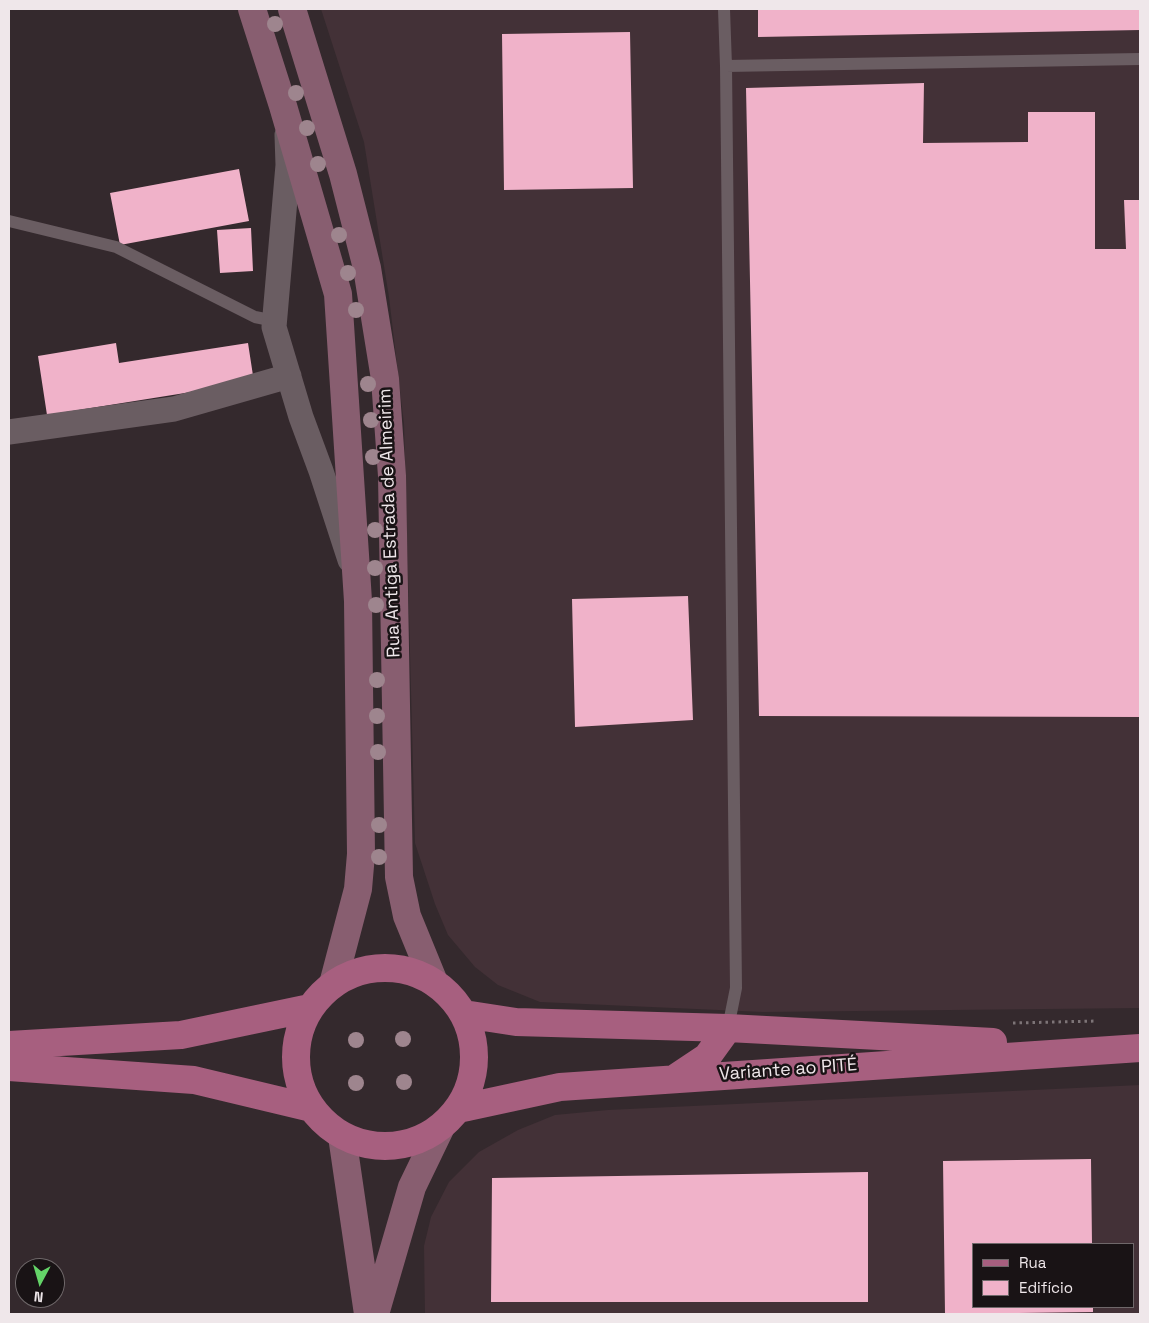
<!DOCTYPE html>
<meta charset="utf-8">
<style>
body{margin:0}
#map{position:relative;width:1149px;height:1323px;overflow:hidden;background:#34292d;font-family:"Space Grotesk",sans-serif}
canvas{display:block}
.frame{position:absolute;inset:0;border:10px solid #efe7ea;pointer-events:none}
.legend{position:absolute;left:972px;top:1243px;width:162px;height:65px;box-sizing:border-box;background:#191315;border:1px solid #6f686a;margin:0;padding:6px 9px;list-style:none;font-size:15px;color:#efe7ea}
.legend li{display:flex;align-items:center;gap:10px;height:25px}
.legend b{width:25px;border:1px solid #6f686a}
.north{position:absolute;left:15px;top:1258px;width:50px;height:50px;box-sizing:border-box;background:#191315;border:1px solid #6f686a;border-radius:50%;rotate:186deg;font-size:14px;font-weight:700;line-height:20px;text-align:center;color:#efe7ea}
.north::after{content:'';display:block;margin:auto;width:18px;height:22px;background:#64d468;clip-path:polygon(50% 0,100% 100%,50% 72%,0 100%)}
</style>
<div id="map">
<canvas width="1149" height="1323"></canvas>
<div class="frame"></div>
<ul class="legend">
<li><b style="height:6px;background:#a75f7f"></b>Rua</li>
<li><b style="height:14px;background:#f0b2c9"></b>Edifício</li>
</ul>
<div class="north">N</div>
</div>
<script>
const ctx = document.querySelector('canvas').getContext('2d');
ctx.lineJoin = 'round';
function paint(path, color) { ctx.fillStyle = color; ctx.fill(path, 'evenodd'); }
const shape = rows => new Path2D(rows.map(r => 'M' + r).join(''));
function stroke(path, color, width, dash) { ctx.strokeStyle = color; ctx.lineWidth = width; ctx.lineCap = dash ? 'butt' : 'round'; ctx.setLineDash(dash || []); ctx.stroke(path); }
function label(font, color, halo, rows, align = 'center') {
  ctx.font = font + ' "Space Grotesk",sans-serif'; ctx.lineWidth = 5; ctx.setLineDash([]); ctx.textBaseline = 'middle'; ctx.strokeStyle = halo; ctx.fillStyle = color; for (const [text, x, y, turn = 0] of rows) {
    ctx.save(); ctx.translate(x, y); ctx.rotate((+turn || 0) * Math.PI / 180); ctx.textAlign = isNaN(turn) ? turn : align; if (halo) ctx.strokeText(text, 0, 0); ctx.fillText(text, 0, 0); ctx.restore();
  }
}
const built = shape([
 [321,9,1140,9,1140,1008,763,1012,540,1002,498,985,475,967,448,935,435,904,415,843,404,424,389,297,364,142],
 [1140,1085,1140,1314,425,1314,424,1246,431,1217,449,1182,479,1152,518,1130,555,1115,608,1110],
 [973,1244,1133,1244,1133,1307,973,1307]
]);
const building = shape([
 [758,9,1140,9,1140,30,758,37],
 [630,32,633,188,504,190,502,34],
 [924,83,923,143,1028,142,1028,112,1095,112,1095,249,1126,249,1124,200,1140,200,1140,717,759,716,746,88],
 [239,169,249,221,120,245,110,193],
 [251,228,253,271,220,273,217,230],
 [116,343,119,363,248,343,254,382,47,415,38,356],
 [688,596,693,720,575,727,572,599],
 [1091,1159,1092,1244,973,1244,973,1307,1093,1307,1093,1312,945,1314,943,1161],
 [868,1172,868,1302,491,1302,492,1178]
]);
const path = shape([
 [1013,1023,1097,1021]
]);
const lane = shape([
 [724,9,726,66],
 [9,221,116,247,255,317,275,321],
 [728,1028,736,988,726,66,1140,59]
]);
const street = shape([
 [287,135,288,165,274,327,301,417,321,471,350,560],
 [9,432,174,409,289,376]
]);
const secondary = shape([
 [252,9,283,106,338,294,358,601,361,854,358,889,333,984],
 [292,9,343,174,367,268,385,379,392,476,399,877,407,916,434,982],
 [342,1136,368,1314],
 [375,1314,412,1187,440,1129]
]);
const primary = shape([
 '296 1057a89 89 0 1 1 178 0a89 89 0 1 1-178 0Z',
 [464,1014,516,1022,728,1028,993,1042],
 [9,1045,181,1035,310,1008],
 [9,1067,194,1080,311,1108],
 [677,1077,707,1057,728,1028],
 [458,1109,560,1087,1140,1048]
]);
const trees = [
 [275,24],
 [296,93],
 [307,128],
 [318,164],
 [339,235],
 [348,273],
 [356,310],
 [368,384],
 [371,420],
 [373,457],
 [375,530],
 [375,568],
 [376,605],
 [377,680],
 [377,716],
 [378,752],
 [379,825],
 [379,857],
 [403,1039],
 [356,1040],
 [404,1082],
 [356,1083]
];
const streetNames = [
 ["Rua Antiga Estrada de Almeirim",390,523,-92],
 ["Variante ao PITÉ",788,1070,-4]
];
paint(built, '#433137');
paint(building, '#f0b2c9');
stroke(path, '#7d7477', 3, [2.5, 4]);
stroke(lane, '#6a5d62', 12);
stroke(street, '#6a5d62', 25);
stroke(secondary, '#885e70', 28);
stroke(primary, '#a75f7f', 28);
ctx.fillStyle = '#9e858e';
for (const [x, y] of trees) { ctx.beginPath(); ctx.arc(x, y, 8, 0, 2 * Math.PI); ctx.fill(); }
label('18px', '#efe7ea', '#191315', streetNames);
</script>
